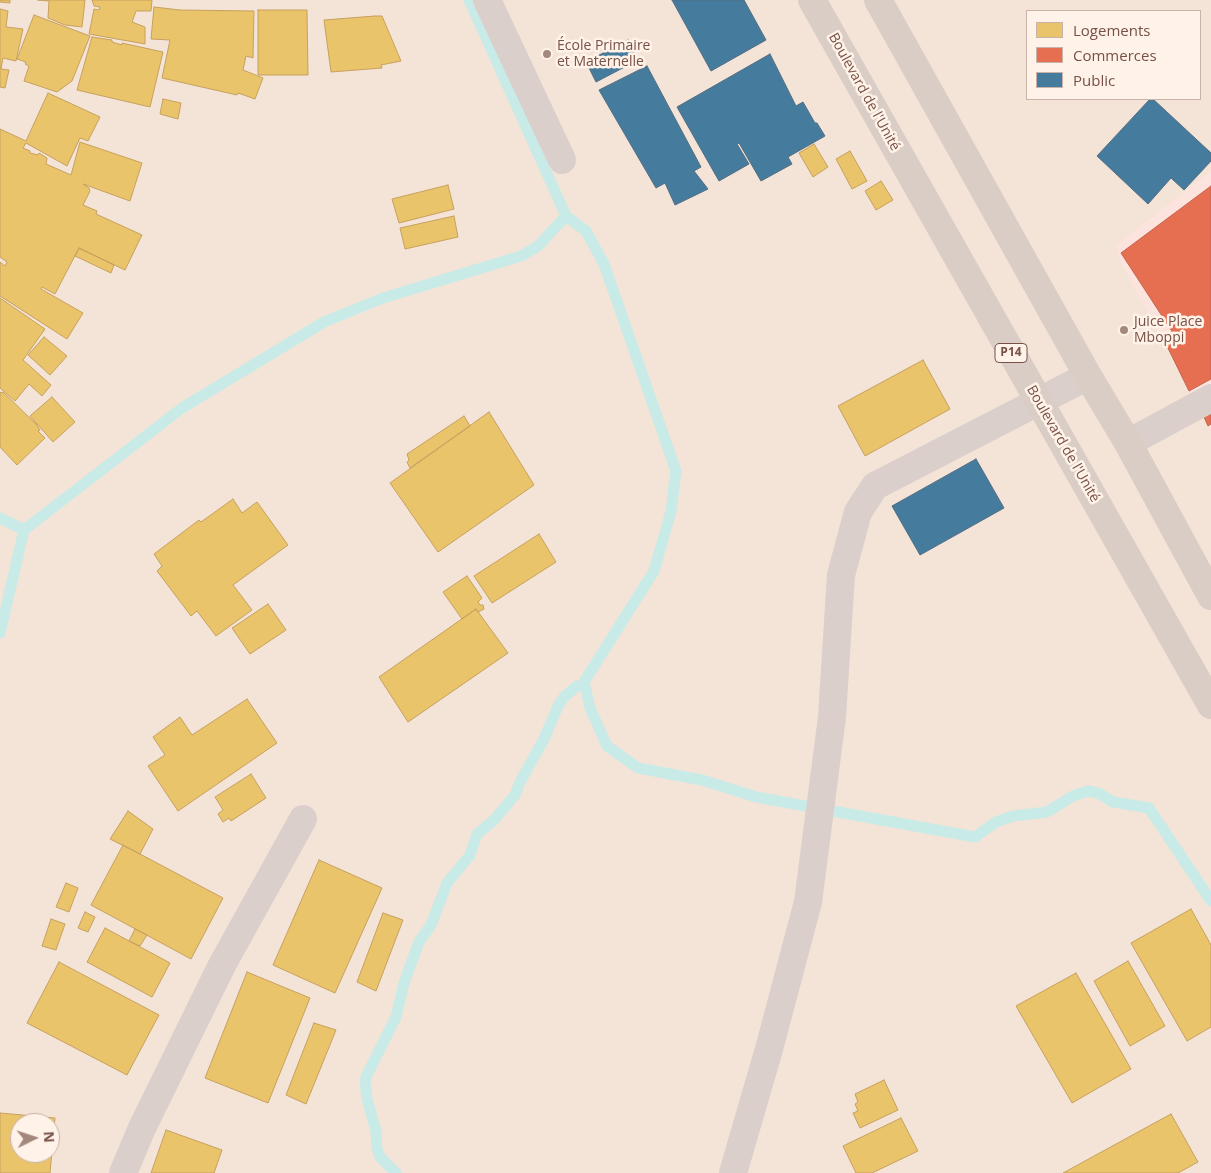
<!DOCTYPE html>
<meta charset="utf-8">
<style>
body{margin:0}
#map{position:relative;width:1211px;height:1173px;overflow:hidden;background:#f8efe7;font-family:"Open Sans",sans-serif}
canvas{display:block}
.legend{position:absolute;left:1026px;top:10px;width:175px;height:90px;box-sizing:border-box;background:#fff3e9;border:1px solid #c9b2a8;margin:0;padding:6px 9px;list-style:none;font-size:15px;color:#775046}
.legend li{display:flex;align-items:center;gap:10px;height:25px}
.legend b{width:25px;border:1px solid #c9b2a8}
.north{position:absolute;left:10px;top:1113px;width:50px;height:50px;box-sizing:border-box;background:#fff3e9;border:1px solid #c9b2a8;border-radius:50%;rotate:86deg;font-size:14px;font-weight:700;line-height:20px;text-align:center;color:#775046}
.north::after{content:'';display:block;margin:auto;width:18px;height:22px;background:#a4887e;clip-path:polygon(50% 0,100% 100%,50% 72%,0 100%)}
</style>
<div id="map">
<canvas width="1211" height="1173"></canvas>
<ul class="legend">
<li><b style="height:14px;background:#e9c46a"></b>Logements</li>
<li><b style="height:14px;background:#e76f51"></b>Commerces</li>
<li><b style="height:14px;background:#457b9d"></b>Public</li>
</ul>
<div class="north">N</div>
</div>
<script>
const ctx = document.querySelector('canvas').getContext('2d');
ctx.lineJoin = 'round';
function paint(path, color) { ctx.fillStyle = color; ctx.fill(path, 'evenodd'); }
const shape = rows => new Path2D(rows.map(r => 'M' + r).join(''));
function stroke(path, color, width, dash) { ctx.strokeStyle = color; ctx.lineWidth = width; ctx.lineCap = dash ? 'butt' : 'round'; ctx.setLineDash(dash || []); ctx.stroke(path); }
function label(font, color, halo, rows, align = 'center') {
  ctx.font = font + ' "Open Sans",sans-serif'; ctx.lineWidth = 5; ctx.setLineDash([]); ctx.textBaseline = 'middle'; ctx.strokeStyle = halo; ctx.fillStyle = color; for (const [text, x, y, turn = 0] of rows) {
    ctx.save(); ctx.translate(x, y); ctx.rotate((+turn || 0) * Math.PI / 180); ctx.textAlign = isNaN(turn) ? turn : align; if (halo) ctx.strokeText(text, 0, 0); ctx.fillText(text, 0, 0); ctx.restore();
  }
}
const residential = shape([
 [0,0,1211,0,1211,1173,0,1173],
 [1027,11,1200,11,1200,99,1027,99],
 [20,1123,50,1123,50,1153,20,1153]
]);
const commercial = shape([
 [1211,171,1211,430,1121,263,1115,246]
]);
const homes = shape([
 [0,0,10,0,10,3,0,2,0,0],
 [38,0,85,0,82,27,65,25,48,18,49,1,38,0],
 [92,0,152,0,151,11,136,11,132,22,145,27,145,44,89,34,94,9,99,10,100,7,94,6,92,0],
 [154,7,180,10,254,11,253,58,246,56,243,70,263,78,255,99,238,93,237,95,162,78,170,40,151,39,154,7],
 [0,9,8,11,6,27,23,29,16,61,3,58,1,69,9,70,5,88,0,87,0,9],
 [258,10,307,10,308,75,258,75,258,10],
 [34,15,90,36,72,81,57,92,24,81,29,66,25,64,26,62,17,59,34,15],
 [375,16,382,16,401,61,381,65,382,68,331,72,324,20,375,16],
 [92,37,112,40,112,42,122,45,122,43,163,52,150,107,77,90,92,37],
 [48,93,100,117,88,141,80,138,67,166,26,143,23,148,30,151,30,153,38,155,39,153,47,158,46,164,71,175,80,142,142,163,130,201,83,184,89,188,90,191,83,205,97,211,96,214,142,235,125,270,79,248,55,294,42,287,41,289,83,313,67,339,0,296,0,262,5,266,7,262,0,257,0,129,26,141,48,93],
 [163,99,181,103,178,119,160,114,163,99],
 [814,144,828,167,813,177,799,153,814,144],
 [850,151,867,181,852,189,836,159,850,151],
 [881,181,893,200,876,210,865,191,881,181],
 [448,185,454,209,399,223,392,199,448,185],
 [454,216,458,237,405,249,400,228,454,216],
 [79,248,114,265,111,273,75,256,79,248],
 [0,298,45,329,23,360,51,385,42,396,29,384,15,401,0,388,0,298],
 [44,337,67,356,50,375,28,355,44,337],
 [923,360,950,409,865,456,838,406,923,360],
 [0,392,1,393,3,392,36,424,40,430,38,431,45,438,17,465,0,447,0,392],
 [52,397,75,422,53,442,30,416,52,397],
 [489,412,534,485,438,552,390,483,489,412],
 [464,416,470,426,410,468,407,462,409,460,407,454,464,416],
 [233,499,242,513,257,502,288,545,233,585,252,610,216,636,197,611,191,616,157,571,162,566,154,554,199,520,201,522,233,499],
 [539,534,556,562,492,603,474,576,539,534],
 [467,576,482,598,478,602,480,605,483,605,484,609,478,612,476,609,462,619,443,592,467,576],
 [268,604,286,630,250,654,232,628,268,604],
 [476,609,508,653,408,722,379,677,476,609],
 [247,699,277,743,178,811,148,766,165,755,153,737,180,717,192,735,247,699],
 [251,774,266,798,231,821,229,818,223,822,218,814,223,810,215,797,251,774],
 [128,811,153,829,140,854,110,839,128,811],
 [123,845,223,898,191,959,91,905,123,845],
 [319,860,382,888,335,993,273,965,319,860],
 [66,883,78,888,69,912,56,907,66,883],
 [1191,909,1211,945,1211,1027,1187,1041,1131,943,1191,909],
 [85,912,95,917,88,932,78,928,85,912],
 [383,913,403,920,376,991,357,982,383,913],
 [51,919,65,924,56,950,42,946,51,919],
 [105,928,170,963,152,997,87,962,105,928],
 [135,929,147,935,140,946,129,941,135,929],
 [1128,961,1165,1026,1130,1046,1094,981,1128,961],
 [59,962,159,1015,127,1075,27,1023,59,962],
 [247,972,310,998,268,1103,205,1078,247,972],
 [1076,973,1131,1069,1072,1103,1016,1006,1076,973],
 [314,1023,336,1030,306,1104,286,1095,314,1023],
 [884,1080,898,1110,860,1128,853,1113,858,1111,855,1104,858,1102,855,1094,884,1080],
 [0,1113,55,1118,50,1173,0,1173,0,1113],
 [20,1123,50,1123,50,1153,20,1153,20,1123],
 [1171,1114,1198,1162,1178,1173,1063,1173,1171,1114],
 [901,1118,918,1151,872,1173,856,1173,843,1146,901,1118],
 [166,1130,222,1150,214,1173,151,1173,166,1130]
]);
const shops = shape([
 [1211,186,1211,379,1189,391,1165,342,1175,336,1121,253,1211,186],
 [1211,414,1211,424,1208,426,1204,417,1211,414]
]);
const public = shape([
 [672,0,744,0,766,40,711,71,672,0],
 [628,40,638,60,596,82,586,62,628,40],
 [770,54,796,106,803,102,815,123,817,123,825,136,788,157,792,164,761,181,739,143,737,144,749,164,719,181,677,107,770,54],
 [647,66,701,167,694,171,708,189,675,205,665,183,656,188,599,90,647,66],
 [1150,99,1153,99,1211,153,1211,161,1184,190,1171,178,1148,204,1097,156,1150,99],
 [976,459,1004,508,920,555,892,506,976,459]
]);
const stream = shape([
 [469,0,566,216,586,231,604,264,676,471,671,511,654,571,584,682,590,708,607,746,638,768,702,780,756,797,975,837,996,822,1013,816,1047,812,1073,796,1088,791,1098,793,1113,802,1149,808,1211,901],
 [0,518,24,530],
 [0,633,24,530,182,408,324,322,383,298,521,256,538,246,566,216],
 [396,1173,380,1157,377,1149,376,1131,367,1099,365,1081,367,1075,396,1017,404,983,419,942,431,925,447,883,470,855,477,834,494,820,515,795,520,782,544,739,558,706,564,697,577,686]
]);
const minor = shape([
 [487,0,562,160],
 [1128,443,1211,398],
 [123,1173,142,1128,222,965,303,819],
 [733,1173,769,1049,808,902,832,717,841,575,858,512,875,486,1088,376]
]);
const major = shape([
 [812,0,1211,705],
 [878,0,1088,376,1128,443,1211,596]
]);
const markers = [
 [547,54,5,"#a4887e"],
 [1124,330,5,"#a4887e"]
];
const shields = [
 [1011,353,32]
];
const shieldNames = [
 ["P14",1011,353]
];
const poiNames = [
 ["École Primaire",557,46],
 ["et Maternelle",557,62],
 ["Juice Place",1134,322],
 ["Mboppi",1134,338]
];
const streetNames = [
 ["Boulevard de l'Unité",864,92,61],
 ["Boulevard de l'Unité",1063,444,60]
];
paint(residential, '#f4e3d7');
paint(commercial, '#fce3dd');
paint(homes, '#e9c46a');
stroke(homes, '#c7a15f', 1);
paint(shops, '#e76f51');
stroke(shops, '#c5664e', 1);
paint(public, '#457b9d');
stroke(public, '#546e83', 1);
stroke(stream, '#c8ebe8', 11);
stroke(minor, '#dacfcb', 28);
stroke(major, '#dacdc6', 28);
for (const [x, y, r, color] of markers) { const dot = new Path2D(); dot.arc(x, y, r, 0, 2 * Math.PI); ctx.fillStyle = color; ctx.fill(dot); stroke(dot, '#fff3e9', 2); }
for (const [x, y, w] of shields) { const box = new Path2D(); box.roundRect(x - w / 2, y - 9.5, w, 19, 4); ctx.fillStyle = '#fff3e9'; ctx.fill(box); stroke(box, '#775046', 1); }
label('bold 12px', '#775046', null, shieldNames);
label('14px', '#775046', '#fff3e9', poiNames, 'left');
label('14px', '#775046', '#fff3e9', streetNames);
</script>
